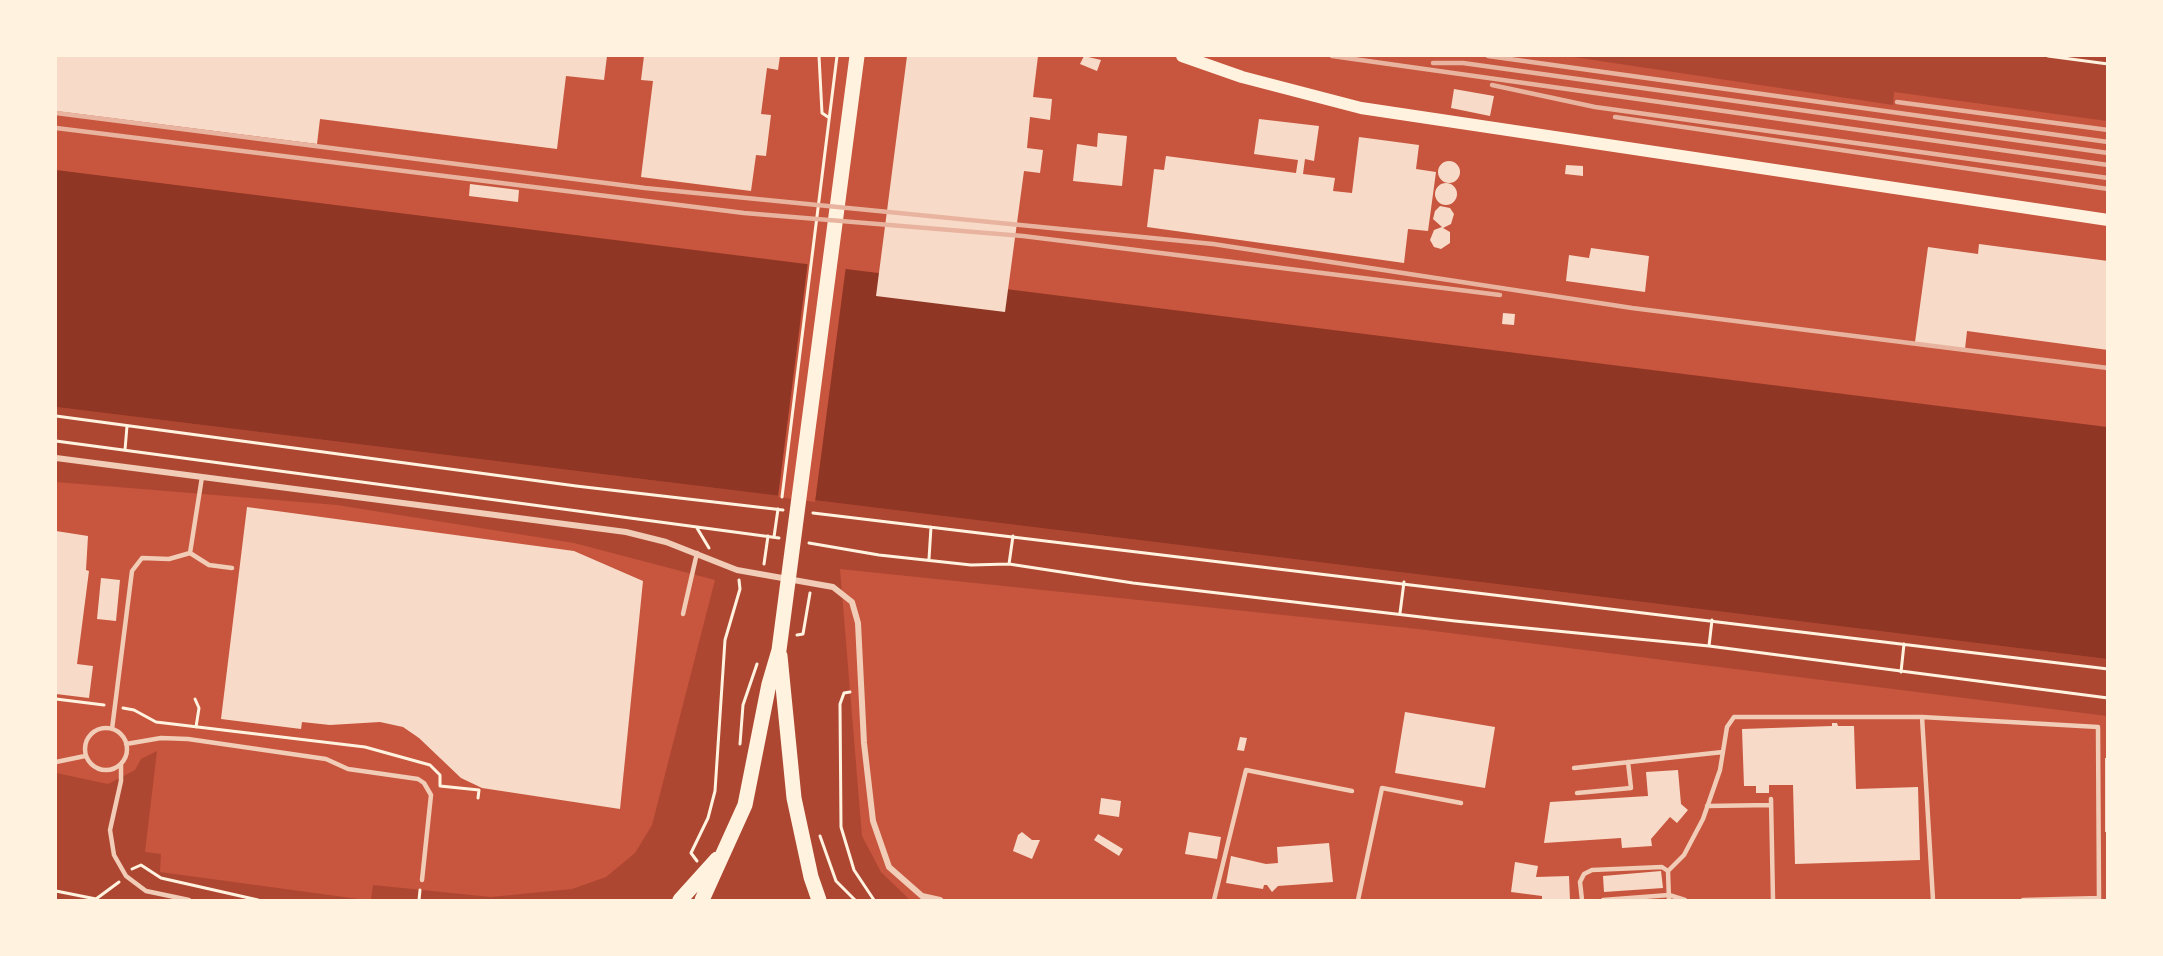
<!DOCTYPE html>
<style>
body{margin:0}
#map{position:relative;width:2163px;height:956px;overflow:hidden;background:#c8553d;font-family:Jost,sans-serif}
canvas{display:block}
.frame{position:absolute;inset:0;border:57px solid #fff3e0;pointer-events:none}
</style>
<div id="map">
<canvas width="2163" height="956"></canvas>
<div class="frame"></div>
</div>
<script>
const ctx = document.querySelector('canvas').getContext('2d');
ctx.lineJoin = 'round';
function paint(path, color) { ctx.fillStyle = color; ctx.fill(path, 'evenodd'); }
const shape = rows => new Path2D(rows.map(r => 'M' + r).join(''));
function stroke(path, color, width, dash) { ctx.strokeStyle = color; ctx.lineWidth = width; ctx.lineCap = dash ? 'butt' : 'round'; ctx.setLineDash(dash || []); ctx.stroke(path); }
const green = shape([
 [1567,56,2107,56,2107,121,1894,92,1893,105],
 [56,407,2107,659,2107,716,1418,629,840,569,862,836,881,872,910,900,371,900,373,885,491,897,572,889,606,877,635,853,652,825,715,580,574,543,337,505,56,482],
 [157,751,145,852,161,854,160,872,366,900,56,900,56,773,108,784,135,770,141,759]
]);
const water = shape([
 [56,170,2107,427,2107,659,56,407]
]);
const pier = shape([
 [808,261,846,266,815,502,778,497]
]);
const building = shape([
 [56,56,607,56,604,80,566,76,557,149,320,119,317,144,56,111],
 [644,56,780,56,778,70,767,68,761,114,771,115,766,156,756,155,751,191,641,177,653,81,641,80],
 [907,56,1038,56,1033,97,1052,99,1050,120,1030,117,1027,148,1043,150,1040,173,1024,171,1005,312,876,296],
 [1084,56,1101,60,1097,71,1080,64],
 [1454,89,1494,96,1490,116,1451,108],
 [1259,119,1319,126,1314,161,1305,159,1303,174,1335,178,1333,191,1352,193,1359,137,1419,145,1416,169,1436,172,1428,231,1408,229,1404,263,1147,227,1154,169,1164,170,1166,156,1296,173,1298,160,1254,154],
 [1098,133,1127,136,1122,186,1073,181,1077,144,1097,147],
 '1438 172a11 11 0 1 1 22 0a11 11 0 1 1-22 0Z',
 [1566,165,1583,166,1583,176,1565,174],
 '1435 194a11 11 0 1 1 22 0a11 11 0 1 1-22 0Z',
 [470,184,519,190,518,202,469,196],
 [1440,206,1450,208,1454,214,1451,224,1443,228,1450,232,1450,243,1441,249,1434,247,1430,240,1434,230,1442,227,1433,219,1435,211],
 [1979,244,2108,261,2108,350,1967,331,1965,349,1915,342,1928,247,1978,254],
 [1591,248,1649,256,1645,292,1566,281,1569,255,1589,258],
 [1503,313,1515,314,1514,325,1502,324],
 [247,507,574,551,643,581,620,809,482,788,461,778,419,738,403,727,380,722,330,725,302,722,301,729,221,719],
 [56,531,88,536,86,570,89,571,77,664,93,666,89,698,56,694],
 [101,578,120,580,116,621,97,619],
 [1405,712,1495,727,1485,788,1395,773],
 [1832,723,1837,723,1838,726,1854,726,1856,789,1918,787,1920,860,1795,864,1793,785,1769,785,1769,793,1756,793,1756,786,1744,786,1742,729,1832,726],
 [1240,737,1247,738,1244,751,1237,750],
 [2105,758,2108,758,2108,832,2105,832],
 [1678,770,1681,804,1688,810,1677,823,1670,817,1651,839,1652,846,1622,848,1621,838,1544,843,1550,802,1648,796,1646,772],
 [1101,798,1121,801,1119,817,1099,814],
 [1022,832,1032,840,1040,840,1032,859,1013,851,1018,835],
 [1189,832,1221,837,1217,859,1185,854],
 [1098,834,1123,849,1119,856,1094,840],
 [1329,843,1333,882,1278,886,1272,892,1267,885,1264,885,1263,889,1226,883,1231,856,1266,864,1278,863,1277,847],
 [1515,862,1538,866,1536,877,1569,876,1570,900,1542,900,1542,896,1511,892],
 [1661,871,1663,888,1604,892,1603,876]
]);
const path = shape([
 [819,56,822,113,828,117],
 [2048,56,2108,64],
 [56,416,576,486,783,510],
 [56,441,779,538],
 [125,450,127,426],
 [782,497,837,56],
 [813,513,2108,669],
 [697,528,709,548],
 [774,537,778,509],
 [809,543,879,555,971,565,1009,564,1133,583,1455,621,1709,646,2108,698],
 [929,559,931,527],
 [764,564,768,536],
 [1009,564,1013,536],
 [1400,613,1404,582],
 [797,635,803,634,810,593],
 [1709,646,1712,620],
 [1901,672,1904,644],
 [850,692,844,693,840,704,841,827,854,870,874,900],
 [56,699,104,705],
 [195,699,199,708,196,727],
 [123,708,134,710,156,722,365,747,430,765,440,775,440,786,479,790,478,798],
 [740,744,743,705,757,664],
 [820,836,836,881,855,900],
 [697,861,691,853,708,818,715,791,725,640,740,589,739,580],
 [132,869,141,865,161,878,258,900],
 [56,891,96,899,119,882],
 [419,900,420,890]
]);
const service = shape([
 [190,553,209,565,232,568],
 [683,614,697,553],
 [1922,717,1933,900],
 '85 749a21 21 0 1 1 42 0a21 21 0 1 1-42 0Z',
 [112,729,132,571,142,558,169,559,190,553,202,477],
 [126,744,161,738,188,739,326,759,348,769,418,779,424,783,431,795,422,880],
 [56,762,85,756],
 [121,764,121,781,110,830,114,855,126,876,146,891,189,900],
 [1574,768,1723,752],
 [1577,793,1631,788,1628,762],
 [1771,799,1773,900],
 [1707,806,1771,805],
 [1668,871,1684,855,1703,819,1720,770,1727,727,1734,717,1922,717,2098,727,2099,900],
 [1214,900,1246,770,1352,791],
 [1358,900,1382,788,1461,803],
 [1582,900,1580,882,1584,874,1592,870,1662,867,1668,871,1669,900],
 [1603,900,1669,895,1685,900],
 [2023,900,2099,898]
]);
const minor = shape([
 [56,458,626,532,666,542,737,570,833,587,852,602,858,623,864,743,873,821,889,867,922,896,940,900]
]);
const secondary = shape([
 [1182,56,1242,77,1361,108,2108,220]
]);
const primary = shape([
 [780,656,794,798,811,877,819,900],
 [680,900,717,859],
 [702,900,745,805,769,684,779,650,857,56]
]);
const rail = shape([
 [1332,56,2108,165],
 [1488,56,2108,142],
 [1433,63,1463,63,2108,153],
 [1492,85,1595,107,2108,178],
 [1897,102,2108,130],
 [56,113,645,188,1213,244,1632,308,2108,368],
 [1615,117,2108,189],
 [56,128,744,213,1023,236,1500,295]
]);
paint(green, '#ae4732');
paint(water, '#8f3625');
paint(pier, '#c8553d');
paint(building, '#f7dbc8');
stroke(path, '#fff3e0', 3);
stroke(service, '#f1ccb7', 4.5);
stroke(minor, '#f1ccb7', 6);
stroke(secondary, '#fff3e0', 12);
stroke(primary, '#fff3e0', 15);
stroke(rail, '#e9b49f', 4.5);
</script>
